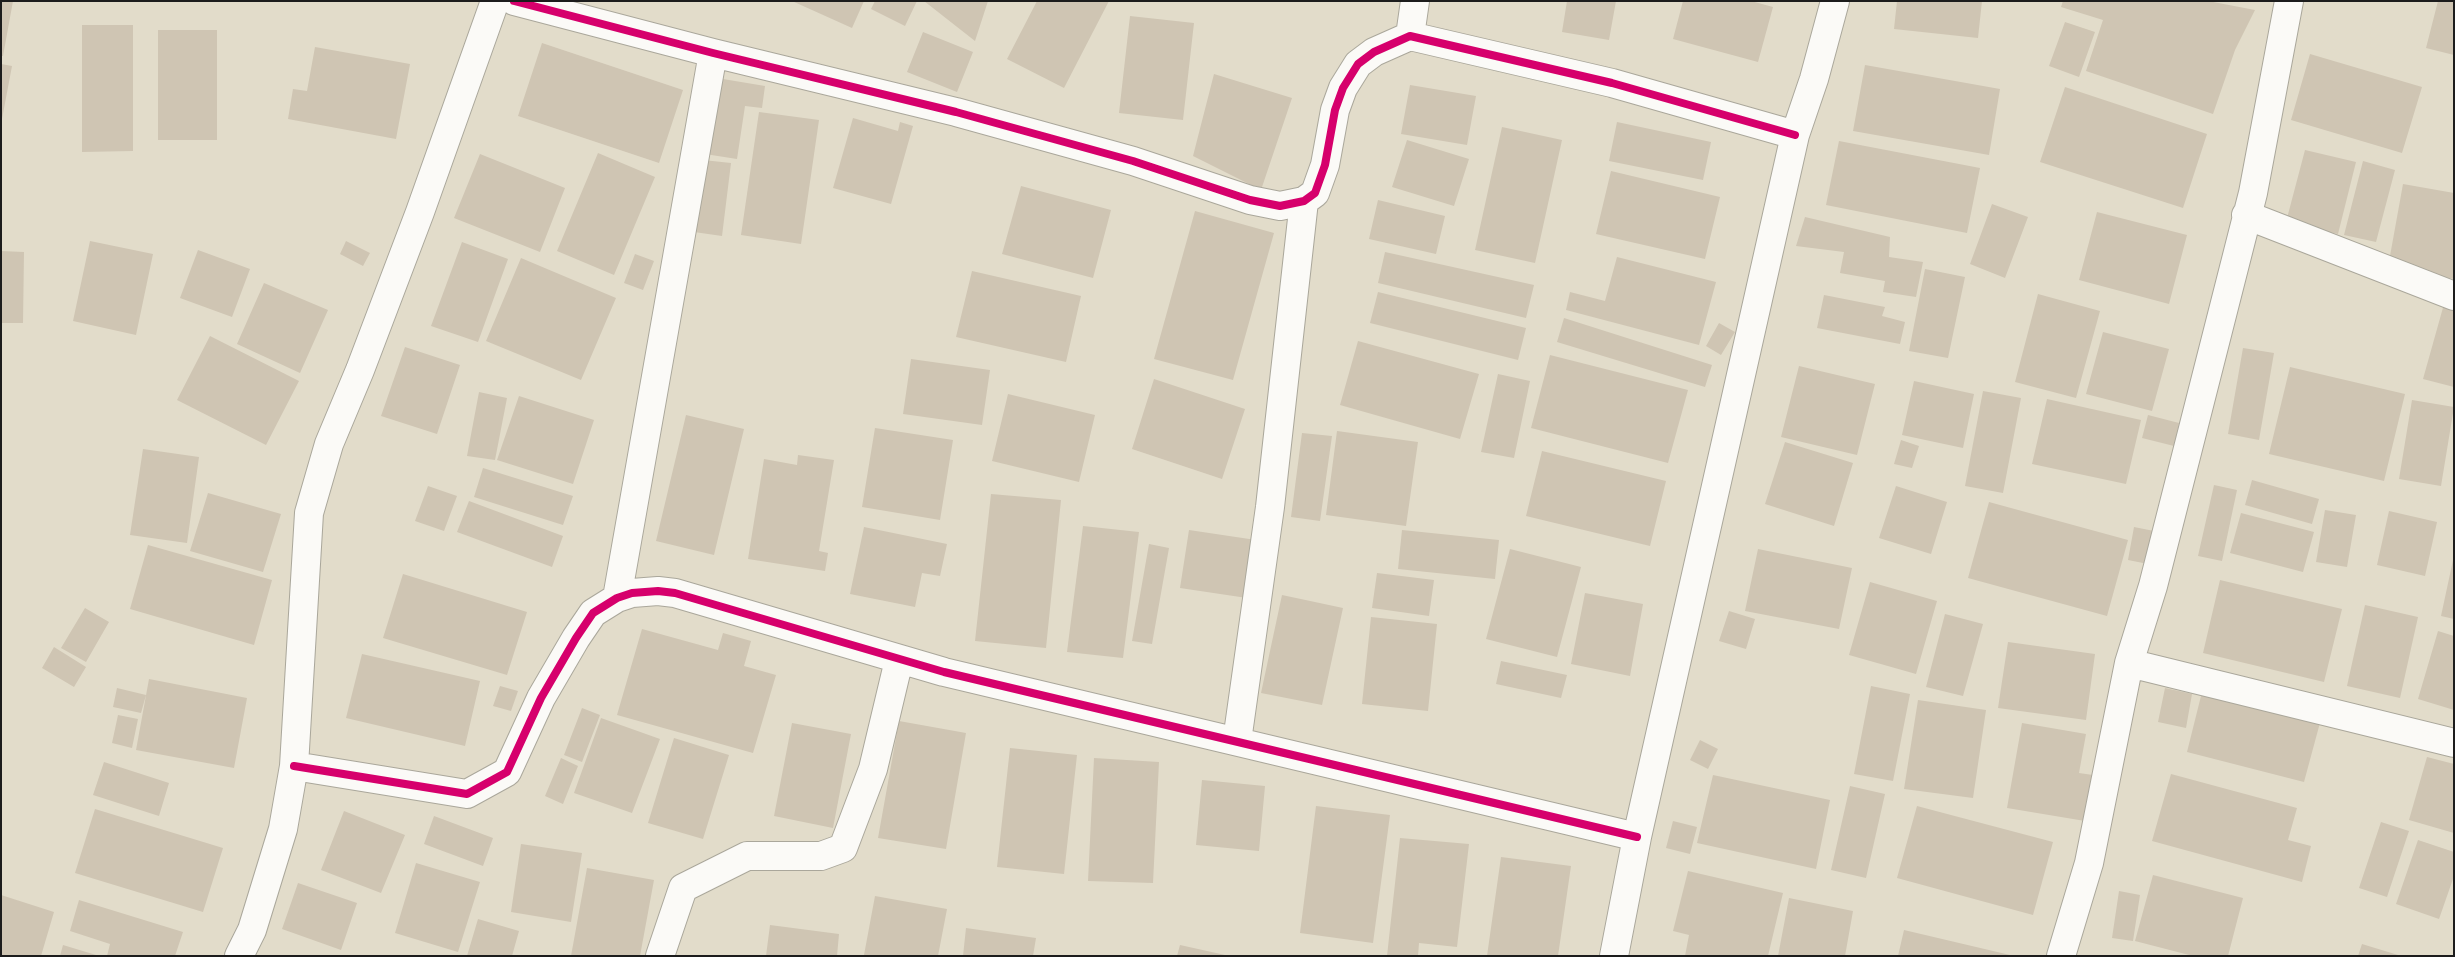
<!DOCTYPE html>
<style>
body{margin:0}
#map{position:relative;width:2455px;height:957px;overflow:hidden;background:#e2dcca;font-family:"Libre Caslon Text",serif}
canvas{display:block}
.frame{position:absolute;inset:0;border:2px solid #1c1c1c;pointer-events:none}
</style>
<div id="map">
<canvas width="2455" height="957"></canvas>
<div class="frame"></div>
</div>
<script>
const ctx = document.querySelector('canvas').getContext('2d');
ctx.lineJoin = 'round';
function paint(path, color) { ctx.fillStyle = color; ctx.fill(path, 'evenodd'); }
const shape = rows => new Path2D(rows.map(r => 'M' + r).join(''));
function stroke(path, color, width, dash) { ctx.strokeStyle = color; ctx.lineWidth = width; ctx.lineCap = dash ? 'butt' : 'round'; ctx.setLineDash(dash || []); ctx.stroke(path); }
const building = shape([
 [1,1,13,1,3,56,1,56],
 [792,1,864,1,852,28],
 [875,1,917,1,905,26,871,9],
 [924,1,988,1,975,41],
 [1037,1,1109,1,1064,88,1007,59],
 [1567,1,1616,1,1609,40,1562,32],
 [1683,1,1751,1,1773,7,1758,62,1673,39],
 [1897,1,1982,1,1978,38,1894,29],
 [2063,1,2208,1,2255,10,2235,50,2213,114,2086,71,2103,20,2061,7],
 [2438,1,2454,1,2454,55,2426,48],
 [1130,16,1194,23,1183,120,1119,113],
 [2065,22,2095,32,2079,77,2049,66],
 [82,25,133,25,133,151,82,152],
 [158,30,217,30,217,140,158,140],
 [923,32,973,52,957,92,907,72],
 [542,43,683,90,659,163,518,116],
 [315,47,410,64,396,139,288,119,293,89,307,91],
 [2310,54,2422,87,2402,153,2291,120],
 [1,64,12,66,2,119,1,119],
 [1865,65,2000,89,1989,155,1853,131],
 [1214,74,1292,98,1261,190,1193,156],
 [717,78,765,86,762,108,745,106,737,159,705,154],
 [1410,85,1476,96,1467,145,1401,134],
 [2065,87,2207,134,2183,208,2040,162],
 [759,112,819,120,801,244,741,235],
 [853,118,898,131,900,122,913,126,891,204,833,188],
 [1617,122,1711,142,1703,180,1609,161],
 [1502,127,1562,140,1535,263,1475,250],
 [1407,140,1469,159,1454,206,1392,187],
 [1839,141,1980,168,1967,233,1826,205],
 [2305,150,2356,162,2338,234,2286,222],
 [598,153,655,177,614,275,557,251],
 [480,154,565,188,540,252,454,218],
 [703,160,731,163,722,236,694,232],
 [2363,161,2395,170,2376,242,2344,235],
 [1611,171,1720,197,1705,259,1596,234],
 [2403,184,2454,193,2454,279,2388,267],
 [1021,186,1111,210,1093,278,1002,254],
 [1378,200,1445,216,1436,254,1369,239],
 [1992,204,2028,217,2005,278,1970,264],
 [1195,211,1274,233,1233,380,1154,359],
 [2097,212,2187,235,2169,304,2079,280],
 [1805,217,1890,237,1889,257,1923,262,1916,297,1883,292,1885,281,1840,273,1844,252,1796,246],
 [90,241,153,254,136,335,73,321],
 [346,241,370,253,363,266,340,254],
 [462,242,508,259,478,342,431,326],
 [198,250,250,269,232,317,180,298],
 [1,251,24,252,23,323,1,323],
 [1385,252,1534,285,1526,318,1378,283],
 [635,254,654,261,643,290,624,283],
 [1617,257,1716,282,1699,345,1566,310,1570,292,1605,301],
 [521,258,616,298,581,380,486,341],
 [1925,269,1965,277,1948,358,1909,351],
 [972,271,1081,296,1066,362,956,337],
 [264,283,328,310,300,373,237,344],
 [1378,292,1526,328,1518,360,1370,323],
 [2038,294,2100,311,2076,398,2015,382],
 [1824,295,1885,307,1882,316,1905,322,1900,344,1817,328],
 [2444,304,2454,307,2454,387,2423,379],
 [1564,318,1712,365,1705,387,1557,342],
 [1719,323,1735,332,1721,355,1706,346],
 [2103,332,2169,349,2152,411,2086,394],
 [210,336,299,381,266,445,177,400],
 [1358,341,1479,374,1460,439,1340,405],
 [405,347,460,365,437,434,381,416],
 [2243,348,2274,353,2259,440,2228,434],
 [1550,355,1688,390,1668,463,1531,428],
 [911,359,990,370,982,425,903,414],
 [1799,366,1875,384,1857,455,1781,437],
 [2290,367,2405,394,2384,481,2269,454],
 [1498,374,1530,381,1514,458,1481,452],
 [1154,379,1245,409,1222,479,1132,449],
 [1914,381,1974,394,1963,448,1902,435],
 [1983,391,2021,398,2003,493,1965,486],
 [479,392,507,398,495,460,467,456],
 [1008,394,1095,415,1079,482,992,461],
 [519,396,594,420,573,484,497,460],
 [2047,399,2141,420,2126,484,2032,464],
 [2412,400,2454,407,2441,486,2399,479],
 [686,415,744,429,714,555,656,541],
 [2148,415,2179,423,2174,446,2142,438],
 [875,428,953,440,940,520,862,507],
 [1337,431,1418,442,1406,526,1326,515],
 [1302,433,1332,436,1320,521,1291,517],
 [1901,440,1919,446,1912,468,1894,464],
 [1785,442,1853,463,1834,526,1765,504],
 [143,449,199,457,187,543,130,535],
 [1542,451,1666,481,1650,546,1526,516],
 [798,455,834,460,819,551,828,553,825,571,748,559,764,459,797,465],
 [483,468,573,496,563,525,474,497],
 [2252,480,2319,499,2312,524,2245,505],
 [2214,485,2237,490,2222,561,2198,556],
 [428,486,457,496,444,531,415,521],
 [1896,486,1947,502,1931,554,1879,538],
 [208,493,281,514,263,572,190,551],
 [991,494,1061,500,1046,648,975,641],
 [469,501,563,536,552,567,457,532],
 [1989,502,2128,540,2107,616,1968,578],
 [2325,510,2356,515,2347,567,2316,562],
 [2389,511,2437,522,2425,576,2377,565],
 [2241,513,2314,532,2303,572,2230,553],
 [1083,526,1139,532,1123,658,1067,652],
 [864,527,947,544,940,576,922,573,915,607,850,594],
 [2134,527,2154,531,2148,564,2128,560],
 [1189,530,1256,540,1247,598,1180,588],
 [1402,530,1499,540,1495,579,1398,569],
 [1149,544,1169,548,1152,644,1132,641],
 [148,545,272,580,254,645,130,609],
 [1510,549,1581,567,1557,657,1486,639],
 [1758,549,1852,568,1839,629,1745,611],
 [2453,560,2454,560,2454,619,2441,616],
 [1377,573,1434,580,1429,616,1372,608],
 [403,574,527,612,507,675,383,638],
 [2220,580,2342,609,2324,682,2203,653],
 [1870,582,1937,601,1916,674,1849,655],
 [1585,593,1643,604,1630,676,1571,664],
 [1282,595,1343,608,1322,705,1261,693],
 [2365,605,2418,617,2400,698,2347,686],
 [85,608,109,622,86,662,61,648],
 [1729,611,1755,619,1746,649,1719,641],
 [1945,614,1983,624,1963,696,1926,687],
 [1371,617,1437,624,1428,711,1362,704],
 [642,629,718,650,723,633,751,641,744,666,776,675,753,753,617,715],
 [2438,631,2454,636,2454,710,2418,699],
 [2008,642,2095,654,2086,720,1998,708],
 [54,647,86,667,74,687,42,668],
 [362,654,480,681,465,746,346,718],
 [1501,661,1567,675,1561,698,1496,684],
 [149,679,247,698,234,768,136,750],
 [500,686,518,691,511,711,493,706],
 [1871,686,1910,694,1893,781,1854,774],
 [117,688,146,695,141,713,113,707],
 [2165,688,2192,694,2186,728,2158,722],
 [2203,688,2321,719,2304,782,2187,752],
 [1918,700,1986,710,1973,798,1904,789],
 [582,708,600,715,582,762,564,755],
 [118,715,138,719,132,748,112,743],
 [601,718,660,739,632,813,574,793],
 [899,721,966,733,946,849,878,838],
 [792,723,851,734,833,828,774,816],
 [2022,723,2086,734,2079,773,2100,776,2091,822,2007,808],
 [674,738,729,755,703,839,648,823],
 [1700,740,1718,749,1708,769,1690,760],
 [1010,748,1077,755,1064,874,997,867],
 [2427,757,2454,764,2454,833,2409,820],
 [561,758,578,766,563,804,545,796],
 [1094,758,1159,762,1153,883,1088,881],
 [104,762,169,783,159,816,93,795],
 [2171,774,2297,808,2288,840,2311,846,2302,882,2152,841],
 [1713,775,1830,800,1816,869,1697,843],
 [1202,780,1265,786,1259,851,1196,845],
 [1850,786,1885,794,1866,878,1831,870],
 [1316,806,1390,815,1373,943,1300,933],
 [1917,806,2053,842,2033,915,1897,878],
 [95,809,223,848,203,912,75,873],
 [344,811,405,835,381,893,321,870],
 [434,816,493,838,483,866,424,844],
 [1673,821,1697,827,1690,854,1666,848],
 [2381,822,2409,831,2387,897,2359,888],
 [1400,838,1469,844,1457,947,1419,943,1418,956,1387,956],
 [2418,840,2454,852,2454,876,2439,919,2396,904],
 [521,844,582,853,571,922,511,912],
 [1501,857,1571,866,1558,956,1487,956],
 [416,863,480,882,458,952,395,933],
 [587,868,654,880,640,956,571,956],
 [1688,871,1783,893,1768,956,1685,956,1689,935,1673,931],
 [2153,875,2243,898,2228,956,2193,956,2135,941],
 [298,883,357,903,341,950,282,929],
 [2119,891,2140,895,2133,941,2112,938],
 [1,895,54,912,41,956,1,956],
 [875,896,947,909,938,956,864,955],
 [1789,898,1853,911,1845,956,1778,956],
 [79,900,183,932,175,956,107,956,110,944,70,931],
 [478,919,519,931,512,956,467,956],
 [770,925,839,934,837,956,766,956],
 [966,928,1036,938,1033,956,963,956],
 [1904,930,2010,955,2010,956,1898,956],
 [2362,944,2398,955,2398,956,2358,956],
 [63,945,96,955,96,956,60,956],
 [1180,945,1225,955,1225,956,1177,956]
]);
const street = shape([
 [514,1,713,53,956,112,1133,161,1250,200,1280,206,1304,201,1315,193,1325,165,1335,110,1343,88,1358,64,1374,52,1410,36,1612,83,1795,135],
 [1410,36,1415,1],
 [2246,215,2454,296],
 [617,598,713,53],
 [2129,663,2454,743],
 [1237,741,1270,507,1304,201],
 [294,766,467,794,507,772,541,698,576,638,593,613,617,598,632,593,658,591,675,593,944,672,1637,837],
 [239,956,252,930,283,829,294,766,309,513,329,444,360,370,420,212,495,1],
 [660,956,683,888,747,856,821,856,843,848,873,769,899,660],
 [1614,956,1637,837,1795,135,1814,79,1835,1],
 [2061,956,2089,863,2129,663,2153,586,2253,193,2289,1]
]);
const cycleway = shape([
 [514,1,713,53,956,112,1133,161,1250,200,1280,206,1304,201,1315,193,1325,165,1335,110,1343,88,1358,64,1374,52,1410,36,1612,83,1795,135],
 [294,766,467,794,507,772,541,698,576,638,593,613,617,598,632,593,658,591,675,593,944,672,1637,837]
]);
paint(building, '#cfc5b3');
stroke(street, '#aaa79b', 30);
stroke(street, '#fbfaf7', 28);
stroke(cycleway, '#d6006c', 8);
</script>
